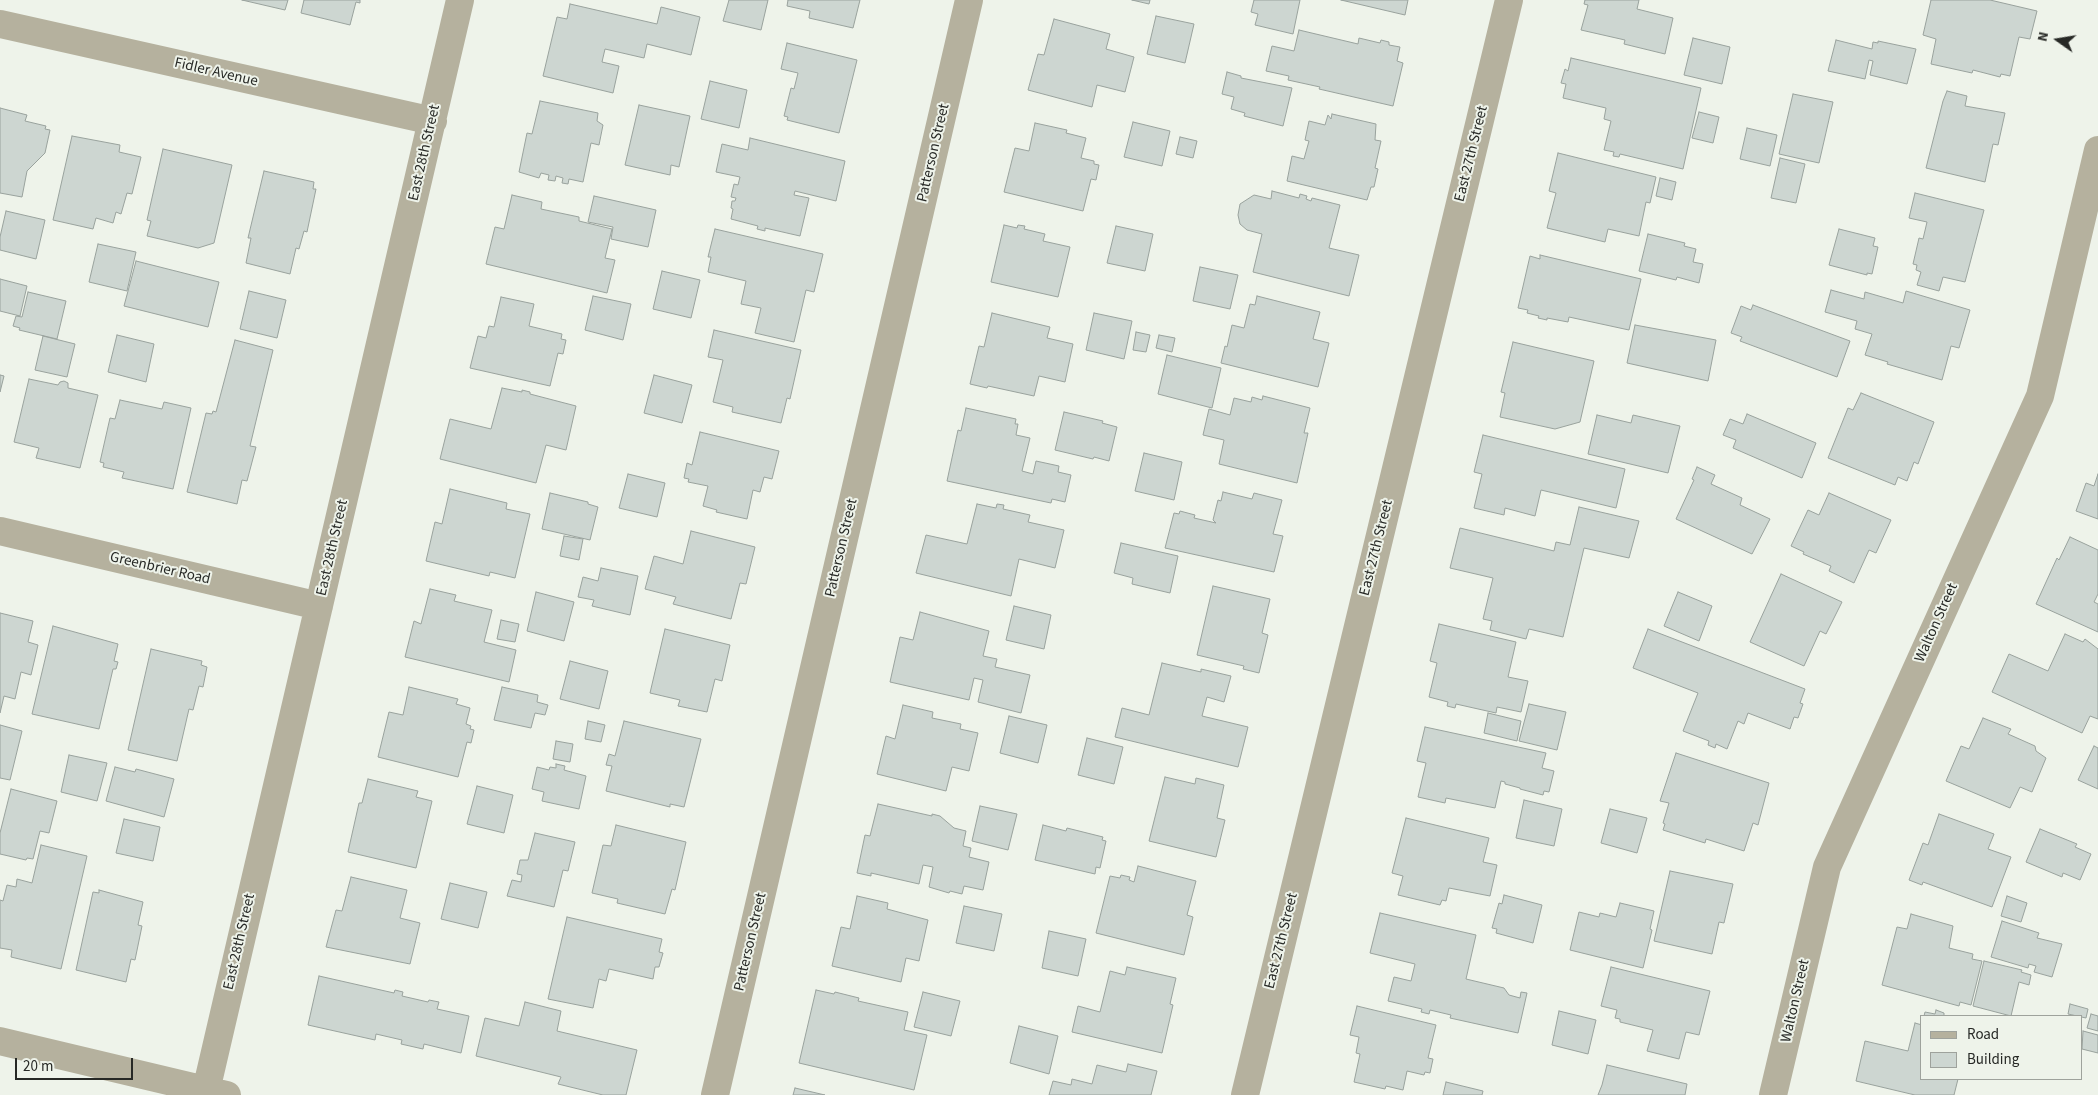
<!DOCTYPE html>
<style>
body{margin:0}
#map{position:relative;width:2098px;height:1095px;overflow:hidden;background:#eef3ea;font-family:"Source Sans 3",sans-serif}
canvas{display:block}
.legend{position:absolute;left:1920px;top:1015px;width:162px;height:65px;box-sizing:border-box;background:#eef3ea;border:1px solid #9ea29c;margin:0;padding:6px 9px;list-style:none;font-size:15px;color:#272926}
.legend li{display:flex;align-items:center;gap:10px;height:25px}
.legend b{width:25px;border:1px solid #9ea29c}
.north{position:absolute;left:2033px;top:15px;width:50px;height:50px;-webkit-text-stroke:4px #eef3ea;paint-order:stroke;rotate:283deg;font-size:14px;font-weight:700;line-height:20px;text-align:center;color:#272926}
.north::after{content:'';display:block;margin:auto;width:18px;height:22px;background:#272926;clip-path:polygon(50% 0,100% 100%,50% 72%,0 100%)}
.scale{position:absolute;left:15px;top:1058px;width:118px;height:22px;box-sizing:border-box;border:2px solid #272926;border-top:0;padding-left:6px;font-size:15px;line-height:18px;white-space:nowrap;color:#272926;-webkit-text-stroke:4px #eef3ea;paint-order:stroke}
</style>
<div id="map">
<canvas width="2098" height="1095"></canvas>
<ul class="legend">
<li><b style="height:6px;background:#b5b19e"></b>Road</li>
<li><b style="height:14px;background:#cdd6d1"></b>Building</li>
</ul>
<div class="north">N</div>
<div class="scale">20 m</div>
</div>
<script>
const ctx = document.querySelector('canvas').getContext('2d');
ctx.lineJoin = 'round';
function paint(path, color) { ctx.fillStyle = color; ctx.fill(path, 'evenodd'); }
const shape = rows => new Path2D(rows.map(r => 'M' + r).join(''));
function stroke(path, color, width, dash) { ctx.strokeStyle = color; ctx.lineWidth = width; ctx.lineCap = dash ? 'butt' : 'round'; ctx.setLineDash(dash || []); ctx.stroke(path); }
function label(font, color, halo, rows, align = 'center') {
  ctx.font = font + ' "Source Sans 3",sans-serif'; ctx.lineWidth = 4; ctx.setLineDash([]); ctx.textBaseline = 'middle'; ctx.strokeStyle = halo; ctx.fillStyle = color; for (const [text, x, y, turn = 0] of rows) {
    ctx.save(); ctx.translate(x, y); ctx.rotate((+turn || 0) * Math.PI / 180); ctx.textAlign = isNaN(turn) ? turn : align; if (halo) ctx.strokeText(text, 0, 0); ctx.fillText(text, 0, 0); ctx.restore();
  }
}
const building = shape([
 [242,0,288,0,285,10,242,0],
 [304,0,360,0,360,3,356,2,350,25,301,13,304,0],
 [729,0,768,0,761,30,723,21,729,0],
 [788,0,860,0,853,28,809,18,810,11,787,6,788,0],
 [1132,0,1150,0,1149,4,1132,0],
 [1254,0,1300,0,1293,34,1255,25,1258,14,1251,12,1254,0],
 [1341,0,1408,0,1405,15,1341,0],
 [1585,0,1639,0,1637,9,1673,18,1665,54,1624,44,1625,40,1581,30,1588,5,1584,4,1585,0],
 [1931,0,1990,0,2037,11,2030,39,2019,37,2010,76,2001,74,2000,77,1973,70,1972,73,1931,64,1936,39,1923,35,1931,0],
 [570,4,657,24,661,7,700,17,691,55,647,44,644,58,605,49,602,62,619,66,613,93,543,76,557,17,567,19,570,4],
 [1156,16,1194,24,1185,63,1147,54,1156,16],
 [1054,19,1110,34,1106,49,1134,57,1125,92,1097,85,1092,107,1028,90,1038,54,1044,55,1054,19],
 [1299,30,1358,44,1359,38,1380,43,1381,40,1389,42,1389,45,1400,47,1397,61,1403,63,1393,106,1319,89,1320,87,1288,80,1289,76,1266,71,1272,46,1294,51,1299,30],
 [1693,38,1730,47,1722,84,1684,75,1693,38],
 [1836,40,1872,49,1873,42,1878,43,1878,41,1916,49,1907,84,1870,75,1873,61,1869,60,1865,79,1828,71,1836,40],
 [787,43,857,60,839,133,787,120,788,117,784,116,791,88,794,89,798,73,781,69,787,43],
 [1571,58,1701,88,1683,169,1620,154,1619,157,1613,156,1614,152,1604,150,1611,121,1604,119,1606,108,1563,98,1566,84,1561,83,1565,69,1568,71,1571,58],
 [1227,72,1241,76,1241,78,1292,88,1283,126,1244,116,1245,113,1231,109,1234,97,1222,94,1227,72],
 [710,81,747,90,739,128,701,119,710,81],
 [1947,91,1967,96,1965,106,2005,113,1998,145,1993,144,1985,182,1926,168,1943,101,1947,91],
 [1793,94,1833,102,1819,163,1779,154,1793,94],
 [540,101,598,113,597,121,603,125,599,145,591,143,583,182,569,179,568,184,562,183,563,178,556,176,555,181,548,180,549,175,541,173,539,178,519,172,527,133,532,134,540,101],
 [639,105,690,116,679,167,671,165,670,175,625,165,639,105],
 [0,108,27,115,25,121,46,126,45,129,50,130,45,153,27,171,22,197,0,193,0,108],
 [1699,112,1719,117,1713,143,1692,138,1699,112],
 [1332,114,1376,124,1375,140,1381,141,1375,168,1378,169,1374,187,1371,187,1367,200,1287,181,1292,156,1304,159,1309,141,1305,140,1309,121,1325,125,1328,115,1331,119,1332,114],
 [1133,122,1170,131,1162,166,1124,157,1133,122],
 [1035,123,1067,130,1066,133,1086,138,1081,158,1094,161,1094,164,1099,165,1096,180,1091,179,1083,211,1004,192,1015,148,1029,151,1035,123],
 [1747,128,1777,135,1770,166,1740,159,1747,128],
 [72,136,120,145,119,152,141,157,132,194,127,193,121,214,116,212,113,223,96,218,93,229,53,220,72,136],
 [1180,137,1197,141,1193,158,1176,154,1180,137],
 [750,138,845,161,836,201,795,191,794,195,809,198,800,236,765,228,765,231,757,229,758,226,731,219,733,209,731,208,732,201,735,201,736,198,731,197,734,184,738,185,740,177,716,172,722,144,748,150,750,138],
 [163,149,232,165,214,243,198,248,147,236,151,221,147,220,163,149],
 [1558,153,1656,177,1650,203,1646,202,1639,236,1608,229,1605,242,1547,228,1556,193,1549,191,1558,153],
 [1780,158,1805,164,1796,203,1771,198,1780,158],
 [264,171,314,182,313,189,316,189,307,232,304,231,299,249,296,248,290,274,246,263,251,238,248,238,264,171],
 [1660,178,1676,182,1672,200,1656,196,1660,178],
 [1272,191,1299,198,1300,194,1307,196,1306,199,1311,201,1312,198,1340,205,1329,248,1359,255,1349,296,1253,272,1262,234,1247,230,1240,224,1238,215,1240,204,1254,195,1271,199,1272,191],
 [1915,193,1984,210,1965,282,1943,277,1939,291,1917,285,1921,272,1916,270,1917,265,1913,264,1919,238,1923,239,1927,222,1909,218,1915,193],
 [512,195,542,202,541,209,579,217,579,221,612,229,605,258,615,260,607,293,486,264,495,227,504,229,512,195],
 [594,196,656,210,648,247,611,239,613,227,588,222,594,196],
 [6,211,45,220,36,259,0,250,0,237,6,211],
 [1004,225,1017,228,1018,225,1025,226,1024,229,1045,234,1043,241,1070,247,1058,297,991,282,1004,225],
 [1116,226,1153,234,1145,271,1107,263,1116,226],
 [715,229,823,254,814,292,806,290,794,342,755,333,761,308,741,304,746,281,708,272,711,257,708,257,715,229],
 [1839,229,1875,238,1873,246,1878,247,1872,274,1867,273,1867,275,1829,265,1839,229],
 [1648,234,1685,243,1684,246,1696,249,1693,262,1703,264,1699,283,1677,277,1676,280,1639,271,1648,234],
 [98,244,136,252,127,291,89,282,98,244],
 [1540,255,1641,279,1629,330,1569,317,1568,322,1547,318,1547,320,1538,318,1539,316,1527,313,1528,310,1518,308,1530,256,1540,259,1540,255],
 [136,261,219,282,208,327,124,306,136,261],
 [1200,267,1238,275,1230,309,1193,301,1200,267],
 [662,271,700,280,691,318,653,309,662,271],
 [0,279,27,286,20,316,0,311,0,279],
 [1831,290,1864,299,1865,292,1903,303,1906,291,1970,310,1959,348,1951,346,1942,380,1887,364,1888,362,1865,355,1872,334,1855,329,1857,321,1825,312,1831,290],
 [249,291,286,300,277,338,240,329,249,291],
 [28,292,66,301,57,339,19,330,20,328,13,326,16,316,22,317,28,292],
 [593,296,631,304,623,340,585,330,593,296],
 [1257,296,1320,312,1313,339,1329,343,1318,387,1221,363,1225,346,1227,347,1232,325,1244,328,1250,304,1255,305,1257,296],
 [501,297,534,304,529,326,562,334,561,339,566,340,563,354,558,353,550,386,470,368,478,336,486,338,489,326,494,327,501,297],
 [1753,305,1850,341,1837,377,1740,341,1742,337,1731,333,1741,306,1751,310,1753,305],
 [992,313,1050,327,1047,338,1073,344,1065,382,1039,376,1034,396,988,386,987,388,970,384,979,346,984,347,992,313],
 [1094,313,1132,321,1124,359,1086,350,1094,313],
 [1635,325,1716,340,1708,381,1627,363,1635,325],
 [714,330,801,350,790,399,787,398,781,423,732,412,733,407,713,402,723,360,708,357,714,330],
 [1136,332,1150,335,1146,352,1133,350,1136,332],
 [117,335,154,344,146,382,108,372,117,335],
 [1159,335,1175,338,1172,352,1156,348,1159,335],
 [43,336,75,344,67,377,35,370,43,336],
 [235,340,273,350,250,446,256,447,247,481,242,480,237,504,187,492,206,413,212,414,213,411,216,412,235,340],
 [1513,342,1594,361,1580,422,1555,429,1500,417,1505,393,1501,392,1513,342],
 [1167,355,1221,368,1212,408,1158,394,1167,355],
 [0,375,4,376,0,392,0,375],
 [654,375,692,385,682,423,644,413,654,375],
 [29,379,58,385,60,382,64,381,68,383,68,388,98,395,80,468,36,458,39,448,14,442,29,379],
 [502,388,522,392,522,390,530,392,530,394,576,406,566,450,546,445,536,483,440,459,450,419,491,429,502,388],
 [1861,393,1934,422,1918,464,1914,462,1907,481,1898,477,1895,485,1828,458,1848,408,1853,410,1861,393],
 [1263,396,1310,408,1304,433,1308,433,1297,483,1219,464,1224,440,1203,435,1209,409,1230,415,1234,398,1251,402,1252,397,1262,400,1263,396],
 [120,400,162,409,164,402,191,408,173,489,122,478,124,472,103,467,104,463,100,462,110,418,115,419,120,400],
 [966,408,1016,419,1015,424,1018,424,1016,435,1030,438,1022,471,1033,474,1036,461,1059,466,1058,472,1071,475,1065,502,1052,499,1051,503,947,481,958,430,961,431,966,408],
 [1064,412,1103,421,1102,423,1117,427,1109,461,1094,457,1093,459,1055,450,1064,412],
 [1747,414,1816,443,1802,478,1733,448,1736,440,1723,435,1730,419,1743,424,1747,414],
 [1597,415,1631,423,1633,415,1680,426,1668,473,1588,454,1597,415],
 [700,432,779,451,772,479,764,477,760,492,753,490,747,519,716,512,717,510,703,506,708,486,688,482,689,479,684,478,687,463,692,465,700,432],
 [1483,435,1625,469,1616,508,1541,490,1535,516,1505,508,1504,515,1474,508,1482,474,1474,472,1483,435],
 [1144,453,1182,462,1174,500,1135,491,1144,453],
 [1697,467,1715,475,1711,484,1742,498,1740,505,1770,519,1752,554,1676,519,1694,480,1692,479,1697,467],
 [628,474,665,483,657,517,619,508,628,474],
 [2098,474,2098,519,2076,511,2086,483,2094,486,2098,474],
 [450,489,507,503,506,509,530,514,515,578,490,572,489,576,426,561,435,522,442,524,450,489],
 [1223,492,1252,499,1254,493,1282,500,1273,534,1283,536,1274,572,1165,548,1174,513,1179,514,1180,511,1195,515,1194,518,1216,523,1213,520,1218,500,1221,501,1223,492],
 [550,493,588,502,588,504,598,507,590,540,542,529,550,493],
 [1829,493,1891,520,1876,553,1869,550,1854,583,1829,571,1831,566,1803,554,1804,552,1791,546,1808,510,1819,515,1829,493],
 [977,504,996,508,997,504,1004,505,1003,509,1030,515,1028,522,1064,530,1055,568,1019,559,1011,596,916,573,926,535,967,544,977,504],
 [1579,507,1639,521,1629,558,1584,548,1563,637,1529,629,1526,639,1490,630,1492,621,1483,619,1493,578,1450,568,1460,528,1554,551,1556,542,1570,545,1579,507],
 [691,531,755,547,746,584,740,583,731,619,673,604,676,597,645,589,654,556,683,564,691,531],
 [564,536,583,539,579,560,560,556,564,536],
 [2070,537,2098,550,2098,594,2094,602,2098,604,2098,632,2036,604,2057,558,2059,560,2070,537],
 [1121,543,1178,556,1170,593,1132,584,1133,578,1114,573,1121,543],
 [601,568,638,576,630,615,592,606,594,600,578,597,583,577,598,581,601,568],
 [1781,574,1842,602,1826,634,1820,631,1804,666,1750,642,1781,574],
 [1213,586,1270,599,1262,633,1268,635,1259,673,1243,669,1244,666,1197,655,1213,586],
 [430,589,456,595,454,601,492,610,484,642,516,650,509,682,405,657,414,621,421,624,430,589],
 [536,592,574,602,564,641,527,631,536,592],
 [1678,592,1712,606,1699,641,1664,626,1678,592],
 [1014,606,1051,615,1044,649,1006,640,1014,606],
 [920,612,989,631,983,656,997,659,995,667,1030,675,1021,713,978,702,983,680,974,678,969,700,890,682,900,637,913,640,920,612],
 [0,613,33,621,28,642,38,645,31,675,21,672,15,699,4,696,0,713,0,613],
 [501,620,519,624,515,642,497,639,501,620],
 [1439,624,1516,642,1508,677,1528,681,1521,712,1497,707,1496,713,1456,704,1455,708,1447,706,1448,702,1429,697,1437,663,1430,661,1439,624],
 [53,626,118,644,114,661,118,662,116,669,113,669,99,729,32,714,53,626],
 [665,629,730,645,722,681,715,679,707,712,678,706,680,700,650,693,665,629],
 [1648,629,1805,689,1800,703,1803,704,1798,718,1794,717,1790,729,1748,713,1744,724,1738,721,1727,749,1716,744,1715,748,1708,745,1709,741,1683,731,1698,693,1633,668,1648,629],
 [2065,634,2083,642,2085,639,2098,649,2098,719,2090,716,2082,733,1992,692,2009,654,2048,671,2065,634],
 [151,649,202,661,201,665,207,667,203,687,199,686,193,710,189,709,177,761,128,750,151,649],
 [570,661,608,671,599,709,560,699,570,661],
 [1162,663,1201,672,1201,669,1231,676,1224,702,1207,697,1202,716,1248,727,1238,767,1115,737,1122,708,1149,715,1162,663],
 [409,687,458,699,456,704,470,708,466,724,471,726,470,729,474,730,471,743,467,742,458,777,378,757,389,712,403,715,409,687],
 [502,687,538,695,537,702,548,705,545,715,535,713,531,728,494,720,502,687],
 [1529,704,1566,712,1557,750,1519,741,1529,704],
 [903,705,933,712,932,718,961,724,960,729,978,733,969,771,952,767,946,791,877,774,886,736,895,739,903,705],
 [1488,713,1521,721,1517,741,1484,733,1488,713],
 [1009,716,1047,725,1038,763,1000,753,1009,716],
 [1983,718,2011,729,2008,734,2035,746,2036,751,2046,758,2032,792,2020,787,2010,808,1946,781,1961,746,1969,749,1983,718],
 [588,721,605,725,601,742,585,739,588,721],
 [624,721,701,739,684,807,670,804,670,807,606,791,612,766,606,765,609,754,615,756,624,721],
 [0,725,22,731,10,780,0,778,0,725],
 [1425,727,1546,753,1542,768,1554,771,1549,792,1544,791,1543,795,1520,789,1520,788,1505,784,1505,782,1501,781,1495,808,1446,798,1445,803,1418,797,1426,763,1417,761,1425,727],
 [1087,738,1123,747,1114,784,1078,775,1087,738],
 [556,741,573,744,570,762,553,759,556,741],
 [2094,746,2098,748,2098,789,2078,780,2094,746],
 [1676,753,1769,783,1758,825,1753,823,1744,851,1706,839,1705,843,1663,830,1665,824,1663,823,1669,803,1660,801,1676,753],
 [69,755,107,763,97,801,61,792,69,755],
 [556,764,565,766,564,770,586,776,579,809,542,801,544,792,532,789,537,767,549,770,550,767,556,768,556,764],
 [115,767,135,772,136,769,174,779,164,817,106,801,115,767],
 [1165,777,1195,784,1196,778,1224,785,1217,818,1225,820,1216,857,1149,841,1165,777],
 [368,779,418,791,416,797,432,801,416,868,348,852,359,803,362,803,368,779],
 [477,786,513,795,504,833,467,824,477,786],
 [11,789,57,801,49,833,40,831,33,859,27,858,26,860,0,854,0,833,11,789],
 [1524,800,1562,809,1554,846,1516,838,1524,800],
 [878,804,932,816,932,814,940,816,954,828,966,831,963,846,971,848,969,857,989,862,983,890,964,886,962,894,950,891,949,893,929,887,933,867,923,865,919,884,871,873,871,876,857,873,865,835,870,836,878,804],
 [980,806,1017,814,1008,850,972,841,980,806],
 [1610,809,1647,818,1637,853,1601,843,1610,809],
 [1939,814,1994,834,1988,849,2011,857,1992,907,1923,882,1922,885,1909,880,1923,843,1928,845,1939,814],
 [1406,818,1489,838,1483,862,1497,865,1490,896,1449,888,1446,901,1442,900,1440,905,1398,895,1403,876,1392,873,1406,818],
 [124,819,160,827,153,861,116,853,124,819],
 [616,825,686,842,675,890,672,889,665,914,617,903,618,899,592,893,603,845,611,846,616,825],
 [1043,825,1066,831,1067,828,1103,837,1102,840,1106,841,1100,868,1096,867,1095,874,1035,860,1043,825],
 [2040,829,2077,844,2075,847,2091,854,2080,880,2063,873,2062,877,2026,862,2040,829],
 [535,833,575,842,568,871,563,870,554,907,507,896,512,880,521,882,522,875,517,874,520,860,528,860,535,833],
 [41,845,87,856,61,969,11,957,12,950,0,948,0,900,3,901,7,885,16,887,17,879,32,883,41,845],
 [1138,866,1196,881,1187,915,1193,917,1184,955,1096,933,1110,876,1120,878,1121,875,1130,877,1129,880,1134,882,1138,866],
 [1670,871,1733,884,1724,923,1719,922,1712,954,1654,941,1670,871],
 [351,877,407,890,400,918,420,923,410,964,326,947,336,910,342,911,351,877],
 [450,883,487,892,478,928,441,919,450,883],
 [99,890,143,902,138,925,142,926,135,960,131,959,126,982,76,970,93,892,99,893,99,890],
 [1504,895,1542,905,1533,943,1496,933,1497,929,1492,928,1499,903,1502,904,1504,895],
 [857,896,888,903,887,909,928,920,919,961,906,958,901,982,832,966,841,927,850,929,857,896],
 [2007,896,2027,903,2021,922,2001,916,2007,896],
 [1620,903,1654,911,1650,929,1652,930,1643,968,1570,950,1579,912,1599,917,1600,913,1616,917,1620,903],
 [964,906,1002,914,994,951,956,943,964,906],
 [1380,913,1476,935,1466,979,1504,988,1509,995,1520,998,1521,992,1527,993,1518,1033,1450,1018,1451,1015,1430,1010,1429,1014,1421,1012,1422,1009,1388,1001,1394,977,1411,981,1415,964,1370,953,1380,913],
 [1911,914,1953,926,1949,948,1973,954,1972,959,1982,961,1971,1005,1960,1002,1959,1006,1882,985,1897,927,1907,929,1911,914],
 [567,917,662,939,659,952,663,953,659,967,655,967,653,979,609,969,606,981,599,979,593,1008,548,999,567,917],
 [2002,921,2039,933,2037,938,2062,944,2052,977,2034,972,2036,966,2029,964,2028,968,1991,957,2002,921],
 [1049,931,1086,939,1078,976,1042,968,1049,931],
 [1984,961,2022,970,2021,972,2031,975,2029,985,2019,982,2011,1016,1973,1006,1984,961],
 [1127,967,1176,978,1170,1004,1173,1005,1162,1053,1072,1032,1078,1006,1100,1012,1110,971,1125,975,1127,967],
 [1611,967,1710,991,1699,1035,1686,1032,1679,1059,1647,1051,1653,1030,1620,1022,1620,1019,1615,1018,1617,1010,1601,1006,1611,967],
 [319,976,394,993,395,990,403,992,402,996,428,1002,429,1000,439,1002,437,1009,469,1016,461,1053,424,1044,423,1049,401,1044,402,1040,376,1034,375,1040,308,1025,319,976],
 [816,990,834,994,835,992,859,998,858,1001,908,1012,904,1030,927,1035,914,1090,799,1063,816,990],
 [923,992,960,1001,951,1036,914,1027,923,992],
 [525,1002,561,1011,557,1031,637,1050,626,1095,603,1095,558,1084,561,1077,476,1056,485,1018,519,1026,525,1002],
 [2070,1004,2088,1009,2086,1018,2068,1014,2070,1004],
 [1357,1006,1436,1025,1428,1058,1433,1059,1430,1073,1425,1072,1424,1075,1407,1071,1403,1090,1386,1086,1385,1089,1354,1082,1360,1054,1356,1053,1359,1037,1350,1035,1357,1006],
 [1936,1010,1944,1013,1944,1016,1946,1016,1924,1016,1925,1012,1935,1014,1936,1010],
 [1559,1011,1596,1020,1588,1054,1552,1045,1559,1011],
 [2091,1014,2098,1016,2098,1031,2087,1028,2091,1014],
 [1915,1023,1922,1025,1922,1079,1958,1079,1954,1095,1915,1095,1856,1081,1865,1041,1908,1051,1915,1023],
 [1019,1026,1058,1036,1049,1074,1010,1063,1019,1026],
 [2083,1031,2098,1035,2098,1053,2082,1049,2083,1031],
 [1128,1064,1157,1071,1151,1095,1049,1095,1053,1081,1071,1085,1072,1079,1092,1084,1097,1065,1126,1072,1128,1064],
 [1607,1065,1687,1084,1685,1095,1598,1095,1602,1085,1607,1065],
 [1446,1082,1483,1091,1482,1095,1443,1095,1446,1082],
 [795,1088,825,1095,793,1095,795,1088]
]);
const minor = shape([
 [0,24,433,121],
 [0,531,319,606],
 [0,1041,227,1095],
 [205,1095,460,0],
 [715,1095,969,0],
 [1245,1095,1509,0],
 [1773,1095,1827,867,2040,396,2098,150]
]);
const streetNames = [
 ["Fidler Avenue",216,73,13],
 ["East 28th Street",425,153,-77],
 ["Patterson Street",934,153,-77],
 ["East 27th Street",1472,154,-76],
 ["East 28th Street",333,548,-77],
 ["Patterson Street",842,548,-77],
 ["East 27th Street",1377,548,-76],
 ["Greenbrier Road",160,569,13],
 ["Walton Street",1937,623,-66],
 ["East 27th Street",1282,941,-76],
 ["East 28th Street",240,942,-77],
 ["Patterson Street",751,942,-77],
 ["Walton Street",1796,1001,-77]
];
paint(building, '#cdd6d1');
stroke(building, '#99a29d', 1);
stroke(minor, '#b5b19e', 28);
label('15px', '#272926', '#eef3ea', streetNames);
</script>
